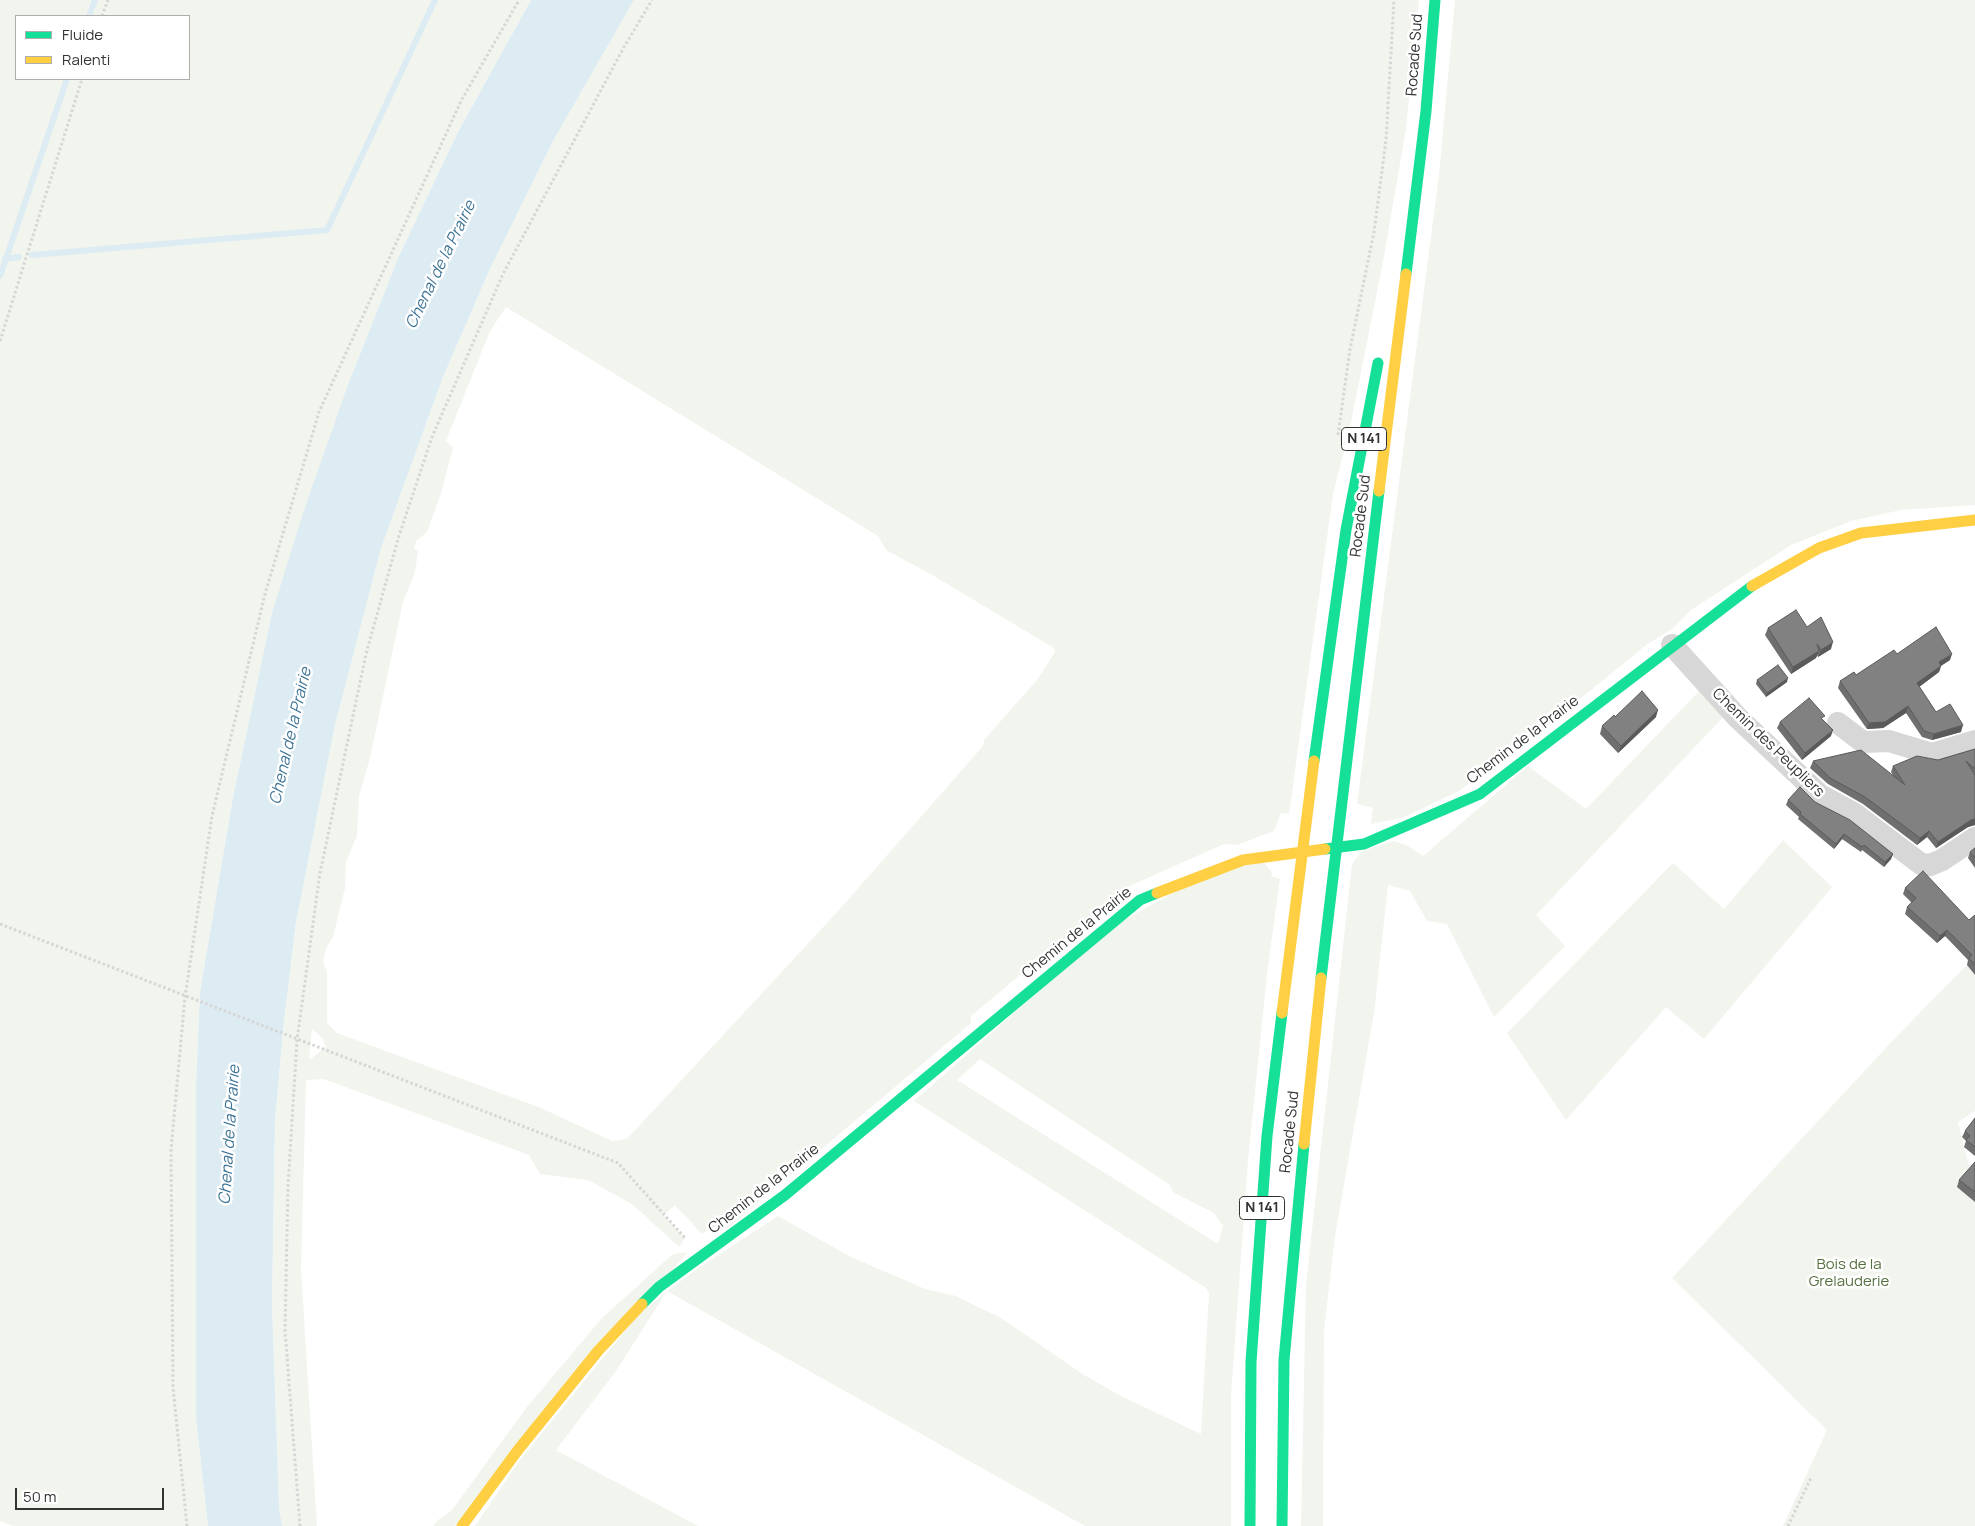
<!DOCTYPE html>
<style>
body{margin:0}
#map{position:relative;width:1975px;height:1526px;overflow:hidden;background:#fff;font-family:Manrope,sans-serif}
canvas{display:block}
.legend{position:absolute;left:15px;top:15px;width:175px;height:65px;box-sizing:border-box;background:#fff;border:1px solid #adadad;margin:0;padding:6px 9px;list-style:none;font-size:15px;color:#333}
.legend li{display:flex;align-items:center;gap:10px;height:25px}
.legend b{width:25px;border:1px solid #adadad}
.scale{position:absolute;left:15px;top:1488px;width:149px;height:22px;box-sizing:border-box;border:2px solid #333;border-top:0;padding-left:6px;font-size:15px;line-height:18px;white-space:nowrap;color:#333;-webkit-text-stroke:4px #fff;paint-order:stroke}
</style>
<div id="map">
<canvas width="1975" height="1526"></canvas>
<ul class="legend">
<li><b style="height:6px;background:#16e098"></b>Fluide</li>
<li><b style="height:6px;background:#ffcf43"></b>Ralenti</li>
</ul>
<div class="scale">50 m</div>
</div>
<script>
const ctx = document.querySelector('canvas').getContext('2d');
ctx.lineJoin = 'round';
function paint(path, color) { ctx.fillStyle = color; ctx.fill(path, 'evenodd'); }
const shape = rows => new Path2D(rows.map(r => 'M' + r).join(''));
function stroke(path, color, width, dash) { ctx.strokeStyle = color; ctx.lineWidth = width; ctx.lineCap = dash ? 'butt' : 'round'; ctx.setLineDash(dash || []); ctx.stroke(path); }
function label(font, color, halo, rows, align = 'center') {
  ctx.font = font + ' Manrope,sans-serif'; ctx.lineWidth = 5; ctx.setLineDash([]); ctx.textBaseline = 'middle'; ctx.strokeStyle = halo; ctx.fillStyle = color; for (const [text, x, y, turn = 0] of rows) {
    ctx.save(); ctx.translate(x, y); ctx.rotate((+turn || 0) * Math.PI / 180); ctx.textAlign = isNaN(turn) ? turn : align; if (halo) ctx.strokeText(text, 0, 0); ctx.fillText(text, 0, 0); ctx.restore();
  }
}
const green = shape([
 [0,0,531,0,458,132,399,256,349,382,272,613,233,797,200,992,196,1085,196,1419,208,1526,13,1526,0,1521],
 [16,16,189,16,189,79,16,79],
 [634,0,1419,0,1406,129,1383,262,1350,427,1333,494,1289,814,1281,813,1274,831,1237,845,1224,844,1125,888,1062,941,1062,949,1040,968,1031,966,971,1016,971,1023,728,1228,711,1227,702,1234,675,1205,664,1215,685,1238,679,1247,632,1204,588,1180,540,1174,529,1155,324,1079,306,1080,301,1269,317,1526,282,1526,279,1506,272,1304,275,1120,284,1021,296,922,335,725,381,548,443,377,489,271,553,141],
 [506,307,878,536,886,550,934,576,1054,648,1055,652,1037,680,984,740,983,746,839,910,627,1139,612,1141,541,1108,337,1033,327,1023,327,971,323,962,326,948,333,937,345,888,346,862,357,836,359,796,370,758,403,602,415,572,418,551,414,549,416,541,427,532,441,493,453,448,446,441,490,331],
 [312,1029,322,1038,326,1047,309,1060],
 [1455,0,1975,0,1975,505,1901,510,1851,521,1791,545,1691,610,1672,629,1646,645,1541,731,1459,791,1402,818,1371,824,1373,808,1357,804,1439,175],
 [1702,688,1727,713,1536,915,1565,946,1494,1017,1447,924,1427,921,1410,891,1388,885,1374,1013,1335,1236,1324,1331,1323,1526,1301,1526,1306,1285,1352,864,1362,851,1394,841,1406,845,1423,856,1528,766,1586,809],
 [1783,840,1832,887,1704,1039,1666,1007,1566,1120,1507,1033,1673,863,1724,909],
 [1264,863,1272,872,1271,876,1280,879,1267,974,1248,1160,1231,1395,1231,1526,1085,1526,667,1291,616,1371,556,1450,698,1526,475,1526,520,1460,637,1316,667,1291,697,1269,778,1216,849,1256,925,1289,956,1296,1001,1318,1084,1375,1123,1397,1201,1434,1209,1294,1206,1288,914,1101,1113,926,1177,891,1243,864],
 [980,1059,1170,1185,1173,1192,1214,1213,1223,1226,1218,1244,957,1080],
 [1967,965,1975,975,1975,1111,1958,1122,1975,1190,1975,1526,1783,1526,1827,1430,1672,1278,1896,1037],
 [688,1252,455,1526,433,1526,438,1520,452,1510,527,1407,602,1318,673,1254]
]);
const water = shape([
 [531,0,634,0,553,141,489,271,443,377,381,548,335,725,296,922,284,1021,275,1120,272,1304,279,1506,282,1526,208,1526,196,1419,196,1085,200,992,233,797,272,613,305,507,349,382,399,256,458,132]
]);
const stream = shape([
 [89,16,95,0],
 [32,255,327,230,435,0],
 [5,259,19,257],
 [0,276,67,79]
]);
const path = shape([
 [102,16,108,0],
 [0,341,82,79],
 [1338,435,1350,349,1374,232,1386,140,1394,0],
 [0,924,618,1163,686,1239],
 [187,1526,173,1387,171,1150,185,997,212,816,265,594,319,412,461,101,519,0],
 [300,1526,285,1330,288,1186,297,1040,320,873,366,654,398,539,432,437,503,274,624,47,652,0],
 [1788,1526,1811,1478]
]);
const street = shape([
 [1672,645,1738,718,1820,795,1855,814,1921,864,1930,865,1942,860,1975,838],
 [1838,723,1863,742,1889,741,1932,754,1975,741]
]);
const fast = shape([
 [1406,274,1426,111,1435,0],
 [1314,761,1346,530,1378,363],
 [1325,849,1364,844,1480,794,1752,586],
 [1321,978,1379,491],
 [642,1304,659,1287,785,1195,1140,900,1157,893],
 [1250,1526,1251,1362,1267,1136,1282,1013],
 [1282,1526,1284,1360,1304,1144]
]);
const slow = shape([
 [1379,491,1406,274],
 [1752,586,1819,548,1861,533,1975,520],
 [1157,893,1243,860,1325,849],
 [1282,1013,1314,761],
 [1304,1144,1321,978],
 [462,1526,518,1450,598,1351,642,1304]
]);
const wall = shape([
 [1768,628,1831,649,1818,657,1817,655,1816,658,1791,674,1765,635],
 [1950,660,1941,666,1939,672,1919,687,1936,712,1961,732,1932,740,1922,737,1906,713,1883,728,1867,729,1838,688,1840,681,1856,675],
 [1757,680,1787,682,1766,697,1756,684],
 [1615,717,1656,717,1618,753,1600,734,1602,726],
 [1823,721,1831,736,1802,760,1777,728,1780,722],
 [1975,749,1975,825,1968,827,1936,848,1927,837,1917,845,1863,804,1828,784,1810,768,1813,761,1893,775,1891,772,1893,766,1938,760],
 [1788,800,1815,802,1893,854,1891,859,1884,867,1862,850,1861,852,1842,839,1834,849,1798,819,1799,817,1786,805],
 [1975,848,1975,868,1968,858,1970,852],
 [1905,888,1969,920,1975,915,1975,975,1967,965,1968,960,1945,936,1937,943,1905,914,1907,907,1912,903,1903,894],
 [1975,1118,1975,1156,1964,1147,1966,1141,1962,1137,1965,1131],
 [1975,1162,1975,1202,1957,1187,1959,1180]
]);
const shadedWall = shape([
 [1833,642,1831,649,1818,657,1821,650],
 [1819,651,1816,658,1791,674,1793,667],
 [1952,654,1950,660,1937,668,1939,662],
 [1941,666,1939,672,1915,690,1917,683],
 [1788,678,1787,682,1766,697,1767,693],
 [1908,706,1906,713,1883,728,1867,729,1869,723],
 [1658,710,1656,717,1618,753,1621,746],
 [1963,725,1961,732,1932,740,1934,734],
 [1833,730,1831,736,1802,760,1805,753],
 [1975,819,1975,825,1968,827,1936,848,1938,842,1971,820],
 [1929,831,1927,837,1917,845,1920,838],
 [1844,834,1842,839,1834,849,1836,844],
 [1893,854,1891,859,1884,867,1885,862],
 [1947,930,1945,936,1937,943,1940,936]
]);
const building = shape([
 [1796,610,1807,627,1821,617,1833,642,1821,650,1817,644,1819,651,1793,667,1768,628,1796,610],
 [1936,627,1952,654,1939,662,1941,666,1917,683,1936,712,1950,704,1963,725,1934,734,1924,731,1908,706,1885,722,1869,723,1840,681,1854,672,1856,675,1894,650,1897,654,1936,627],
 [1778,665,1788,678,1767,693,1757,680,1778,665],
 [1642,691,1658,710,1621,746,1602,726,1614,715,1615,717,1642,691],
 [1809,698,1825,716,1821,718,1833,730,1805,753,1780,722,1809,698],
 [1975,749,1975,769,1966,761,1975,775,1975,819,1971,820,1938,842,1929,831,1920,838,1865,797,1830,778,1813,761,1861,750,1905,785,1893,766,1917,756,1938,760,1975,749],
 [1800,787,1815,802,1850,820,1893,854,1885,862,1864,845,1862,847,1844,834,1836,844,1800,814,1801,812,1788,800,1800,787],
 [1975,848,1975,858,1970,852,1975,848],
 [1923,871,1969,920,1975,915,1975,965,1969,958,1972,955,1947,930,1940,936,1907,907,1916,898,1905,888,1923,871],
 [1975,1118,1975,1147,1966,1140,1970,1136,1965,1131,1975,1118],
 [1975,1162,1975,1192,1959,1180,1975,1162]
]);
const shields = [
 [1364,439,45],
 [1262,1208,45]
];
const shieldNames = [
 ["N 141",1364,439],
 ["N 141",1262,1208]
];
const streetNames = [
 ["Rocade Sud",1415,55,-86],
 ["Rocade Sud",1361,516,-83],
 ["Chemin de la Prairie",1523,740,-37],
 ["Chemin des Peupliers",1768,743,44],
 ["Chemin de la Prairie",1077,933,-39],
 ["Rocade Sud",1290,1132,-84],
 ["Chemin de la Prairie",764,1189,-38]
];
const parkNames = [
 ["Bois de la",1849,1265],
 ["Grelauderie",1849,1282]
];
const waterNames = [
 ["Chenal de la Prairie",441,265,-64],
 ["Chenal de la Prairie",291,736,-77],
 ["Chenal de la Prairie",230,1135,-86]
];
paint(green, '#f1f5ed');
paint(water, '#ddebf3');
stroke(stream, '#ddebf3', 6);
stroke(path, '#d6d6d6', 3, [2.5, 2.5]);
stroke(street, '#d7d7d7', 22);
stroke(fast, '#16e098', 11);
stroke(slow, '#ffcf43', 11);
paint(wall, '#6f6f6f');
paint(shadedWall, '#5a5a5a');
paint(building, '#818181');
stroke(building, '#5a5a5a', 1);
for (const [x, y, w] of shields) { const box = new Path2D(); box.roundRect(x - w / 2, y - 11.5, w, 23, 4); ctx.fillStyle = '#fff'; ctx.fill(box); stroke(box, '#333', 1); }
label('bold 14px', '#333', null, shieldNames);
label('15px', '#333', '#fff', streetNames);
label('15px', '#56703f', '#fff', parkNames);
label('italic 16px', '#3f7597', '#fff', waterNames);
</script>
